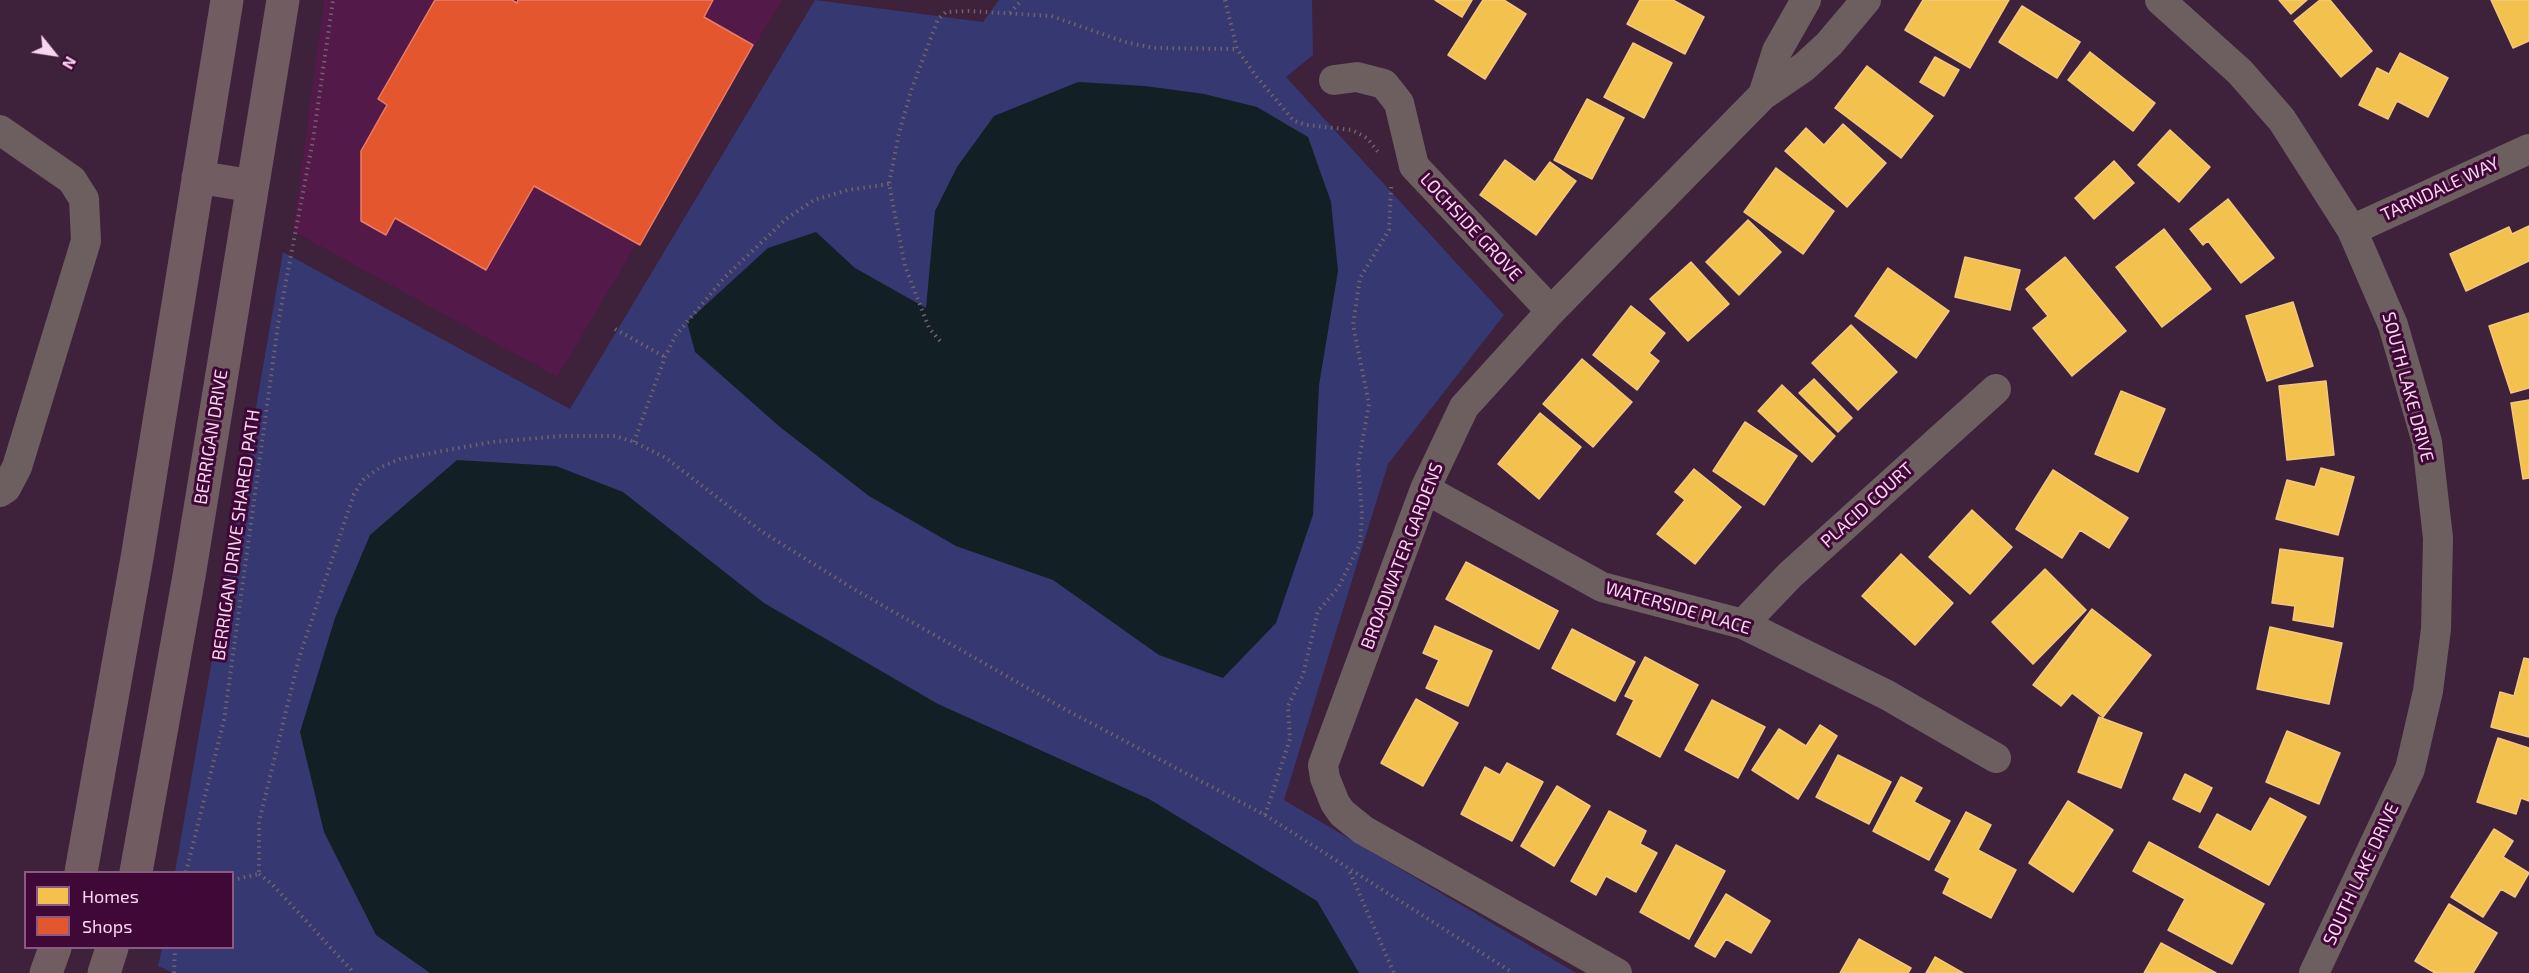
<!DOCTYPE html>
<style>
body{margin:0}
#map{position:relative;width:2529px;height:973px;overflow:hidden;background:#3e213a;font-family:"Exo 2",sans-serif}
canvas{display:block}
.legend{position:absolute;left:24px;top:871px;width:210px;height:78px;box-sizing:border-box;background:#400837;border:2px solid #8a5a81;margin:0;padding:8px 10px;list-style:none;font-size:18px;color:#f8d6ef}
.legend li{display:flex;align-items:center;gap:12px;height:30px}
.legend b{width:30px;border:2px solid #8a5a81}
.north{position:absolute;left:24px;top:24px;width:60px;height:60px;-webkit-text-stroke:4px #400837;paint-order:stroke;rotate:120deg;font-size:16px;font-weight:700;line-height:24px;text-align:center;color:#f8d6ef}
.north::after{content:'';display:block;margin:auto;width:21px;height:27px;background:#f8d6ef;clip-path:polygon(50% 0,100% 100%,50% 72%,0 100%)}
</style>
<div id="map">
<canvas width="2529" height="973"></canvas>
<ul class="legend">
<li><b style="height:16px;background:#f2c14e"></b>Homes</li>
<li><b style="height:16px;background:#e4572e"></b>Shops</li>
</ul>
<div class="north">N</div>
</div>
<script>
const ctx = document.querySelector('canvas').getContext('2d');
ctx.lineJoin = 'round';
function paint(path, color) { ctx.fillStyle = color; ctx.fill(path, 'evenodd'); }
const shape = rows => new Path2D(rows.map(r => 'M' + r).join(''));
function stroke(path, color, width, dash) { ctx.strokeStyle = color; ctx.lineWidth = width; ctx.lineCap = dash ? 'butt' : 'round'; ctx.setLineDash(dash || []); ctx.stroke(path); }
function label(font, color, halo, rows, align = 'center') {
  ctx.font = font + ' "Exo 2",sans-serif'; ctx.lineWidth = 6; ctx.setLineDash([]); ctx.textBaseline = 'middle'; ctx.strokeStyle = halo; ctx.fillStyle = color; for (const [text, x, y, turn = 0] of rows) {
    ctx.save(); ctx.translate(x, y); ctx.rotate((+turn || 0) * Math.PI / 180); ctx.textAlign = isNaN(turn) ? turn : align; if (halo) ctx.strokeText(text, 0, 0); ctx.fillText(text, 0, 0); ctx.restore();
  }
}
const built = shape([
 [324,0,782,0,557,377,293,231]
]);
const green = shape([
 [815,0,983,22,999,0,1312,0,1313,55,1286,77,1504,315,1388,464,1284,800,1576,973,173,973,158,966,162,948,232,948,232,872,175,872,283,252,570,409]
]);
const water = shape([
 [1078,82,1145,86,1204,94,1257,107,1308,137,1331,202,1338,271,1319,385,1313,515,1276,623,1223,678,1159,655,1053,580,956,546,869,496,780,427,695,352,687,322,768,248,816,232,855,268,926,308,935,211,957,167,994,116],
 [457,460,556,466,623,492,764,603,938,704,1149,799,1317,901,1359,973,430,973,376,935,324,832,300,732,335,618,370,535]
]);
const homes = shape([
 [1435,0,1472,0,1462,17,1435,0],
 [1483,0,1504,0,1526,14,1485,79,1448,55,1483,0],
 [1640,0,1673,0,1704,17,1685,54,1627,24,1640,0],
 [1923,0,2009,0,1970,68,1905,30,1923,0],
 [2279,0,2307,0,2291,14,2279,0],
 [2320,0,2330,0,2372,51,2341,77,2294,21,2320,0],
 [2491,0,2529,0,2529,41,2513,48,2491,0],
 [2022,6,2080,42,2057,78,1999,42,2022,6],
 [1633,43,1672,63,1644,118,1604,97,1633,43],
 [2090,52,2155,103,2133,131,2068,80,2090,52],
 [2400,53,2448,78,2428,117,2397,101,2388,119,2359,105,2377,68,2389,74,2400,53],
 [1935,57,1959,70,1944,96,1920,82,1935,57],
 [1867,66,1933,116,1901,158,1835,108,1867,66],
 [1587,99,1624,118,1592,179,1554,160,1587,99],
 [1843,124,1886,163,1847,207,1785,151,1806,128,1824,145,1843,124],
 [2170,130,2210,167,2179,202,2138,165,2170,130],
 [1505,160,1535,182,1550,162,1576,181,1536,235,1480,195,1505,160],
 [2114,161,2134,183,2094,219,2075,198,2114,161],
 [1776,168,1834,211,1803,254,1744,212,1776,168],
 [2228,199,2274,258,2241,283,2208,241,2203,245,2190,229,2228,199],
 [1748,220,1781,252,1739,295,1706,262,1748,220],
 [2529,226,2529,261,2466,291,2450,254,2509,227,2512,234,2529,226],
 [2164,229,2211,289,2162,327,2116,267,2164,229],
 [1965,257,2020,270,2010,310,1955,297,1965,257],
 [2065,257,2126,331,2072,376,2033,328,2048,316,2026,289,2065,257],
 [1691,262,1729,304,1688,341,1650,299,1691,262],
 [1888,268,1949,311,1916,358,1855,316,1888,268],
 [2293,302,2313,366,2267,381,2246,316,2293,302],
 [1631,306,1665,333,1649,353,1659,361,1637,390,1593,355,1631,306],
 [2529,313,2529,388,2511,393,2489,326,2529,313],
 [1851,325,1897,372,1858,410,1812,363,1851,325],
 [1582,359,1632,402,1593,447,1543,404,1582,359],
 [1814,379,1852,418,1838,432,1799,393,1814,379],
 [2326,381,2334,455,2287,460,2279,386,2326,381],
 [1782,385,1835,436,1812,462,1758,411,1782,385],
 [2121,391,2165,409,2138,472,2095,454,2121,391],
 [2529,400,2529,478,2523,479,2511,403,2529,400],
 [1540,413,1581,447,1539,499,1498,464,1540,413],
 [1745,422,1797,456,1764,505,1713,471,1745,422],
 [2321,468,2354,477,2338,535,2276,519,2287,480,2315,487,2321,468],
 [1694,469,1741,507,1695,564,1657,534,1685,500,1675,492,1694,469],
 [2053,470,2128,518,2109,548,2080,530,2062,558,2016,529,2053,470],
 [1972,510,2012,547,1970,594,1929,557,1972,510],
 [2280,549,2343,558,2333,627,2293,620,2295,606,2272,603,2280,549],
 [1901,554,1953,603,1915,645,1862,596,1901,554],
 [1466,562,1558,611,1539,649,1446,599,1466,562],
 [2045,569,2086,610,2033,664,1992,622,2045,569],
 [2092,609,2151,655,2103,717,2072,693,2061,706,2033,685,2092,609],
 [1435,626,1492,651,1468,706,1426,688,1439,660,1423,653,1435,626],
 [2270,627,2342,643,2329,704,2257,689,2270,627],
 [1572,629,1635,662,1615,701,1552,668,1572,629],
 [1645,657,1698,685,1660,757,1617,734,1634,700,1625,696,1645,657],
 [2524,658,2529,659,2529,737,2491,727,2500,692,2514,696,2524,658],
 [1416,699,1458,723,1423,786,1381,763,1416,699],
 [1712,700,1765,727,1738,778,1685,750,1712,700],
 [2099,717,2142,733,2121,788,2078,772,2099,717],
 [1820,725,1837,736,1798,799,1752,770,1779,729,1806,746,1820,725],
 [2287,731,2340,753,2319,804,2266,782,2287,731],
 [2498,738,2529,748,2529,801,2521,798,2516,814,2477,802,2498,738],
 [1838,755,1891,782,1869,824,1816,797,1838,755],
 [1507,763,1543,782,1512,841,1461,814,1485,767,1500,775,1507,763],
 [2185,774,2212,788,2200,812,2173,799,2185,774],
 [1901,777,1922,788,1914,802,1950,821,1929,860,1873,831,1901,777],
 [1557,786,1590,806,1554,866,1521,846,1557,786],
 [2270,798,2306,817,2269,885,2199,847,2217,814,2251,832,2270,798],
 [2068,801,2113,830,2073,892,2029,863,2068,801],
 [1609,811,1646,831,1640,844,1657,853,1636,892,1606,876,1596,895,1571,881,1609,811],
 [1966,812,1991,825,1978,850,2016,870,1991,918,1943,893,1950,878,1935,870,1966,812],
 [2494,829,2513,841,2503,857,2529,873,2515,897,2501,889,2483,917,2451,897,2494,829],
 [2149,842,2264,904,2232,964,2168,930,2185,899,2133,871,2149,842],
 [1676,845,1725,871,1689,939,1640,912,1676,845],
 [1726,894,1770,921,1751,953,1726,939,1715,957,1695,946,1726,894],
 [2449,904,2497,933,2473,973,2435,973,2415,961,2449,904],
 [1859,939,1911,968,1908,973,1840,973,1859,939],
 [2161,943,2216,973,2144,973,2161,943],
 [1935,957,1963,973,1926,973,1935,957]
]);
const shops = shape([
 [435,0,512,0,517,3,518,0,713,0,704,17,753,45,640,245,534,186,486,270,395,218,386,235,361,221,361,151,387,105,378,99,435,0]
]);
const path = shape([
 [1225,0,1237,49,1256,76,1294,121,1307,125,1352,130,1367,138,1378,152],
 [1010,13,1022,0],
 [615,329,665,357],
 [940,341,929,328,905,266,889,184,899,133,912,88,938,19,946,12,969,11,1051,16,1125,42,1153,48,1237,49],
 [634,442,665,357,676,335,725,277,786,219,814,200,848,190,889,184],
 [1265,815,1290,739,1288,706,1303,675,1318,611,1338,588,1360,544,1362,514,1358,465,1369,404,1353,325,1360,278,1389,230,1391,187],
 [186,872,224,720,279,318,313,140,333,0],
 [1350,872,1394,973],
 [259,874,272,884,354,973],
 [232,880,259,874,259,822,299,658,354,494,364,479,381,467,400,459,491,442,562,436,615,436,634,442,666,458,761,531,852,588,1068,711,1265,815,1513,973],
 [174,973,175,948]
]);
const street = shape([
 [2160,0,2240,72,2282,120,2352,230,2393,325,2427,442,2438,538,2436,629,2428,691,2410,769,2314,973],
 [1334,80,1357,77,1384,84,1399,103,1414,166,1551,311],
 [1763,95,1777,51,1806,0],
 [0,130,72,180,84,199,86,241,17,467,6,488,0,492],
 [2352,230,2529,149],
 [1425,489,1602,587,1743,624,1887,695,1996,758],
 [1743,624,1790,575,1996,389],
 [1617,973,1363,830,1342,813,1335,803,1325,778,1323,765,1425,489,1464,407,1551,311,1763,95,1804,67,1829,44,1866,0]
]);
const primary = shape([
 [198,177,252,186],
 [81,872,137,558,227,0],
 [136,872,189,576,283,0],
 [46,973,55,948],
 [104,973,112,948]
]);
const streetNames = [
 ["TARNDALE WAY",2440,189,-25],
 ["LOCHSIDE GROVE",1471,227,47],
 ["SOUTH LAKE DRIVE",2408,387,75],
 ["BERRIGAN DRIVE",211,437,-81],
 ["PLACID COURT",1867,505,-42],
 ["BERRIGAN DRIVE SHARED PATH",236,535,-82],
 ["BROADWATER GARDENS",1402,556,-69],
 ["WATERSIDE PLACE",1678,608,16],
 ["SOUTH LAKE DRIVE",2361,874,-65]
];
paint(built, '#531949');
paint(green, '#363871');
paint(water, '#121f25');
paint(homes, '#f2c14e');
stroke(homes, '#f4c77e', 1.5);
paint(shops, '#e4572e');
stroke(shops, '#ea7d68', 1.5);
stroke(path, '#726269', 4, [1.5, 4.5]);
stroke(street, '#6d5e5f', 30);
stroke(primary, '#715c62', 33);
label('18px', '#f8d6ef', '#400837', streetNames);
</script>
